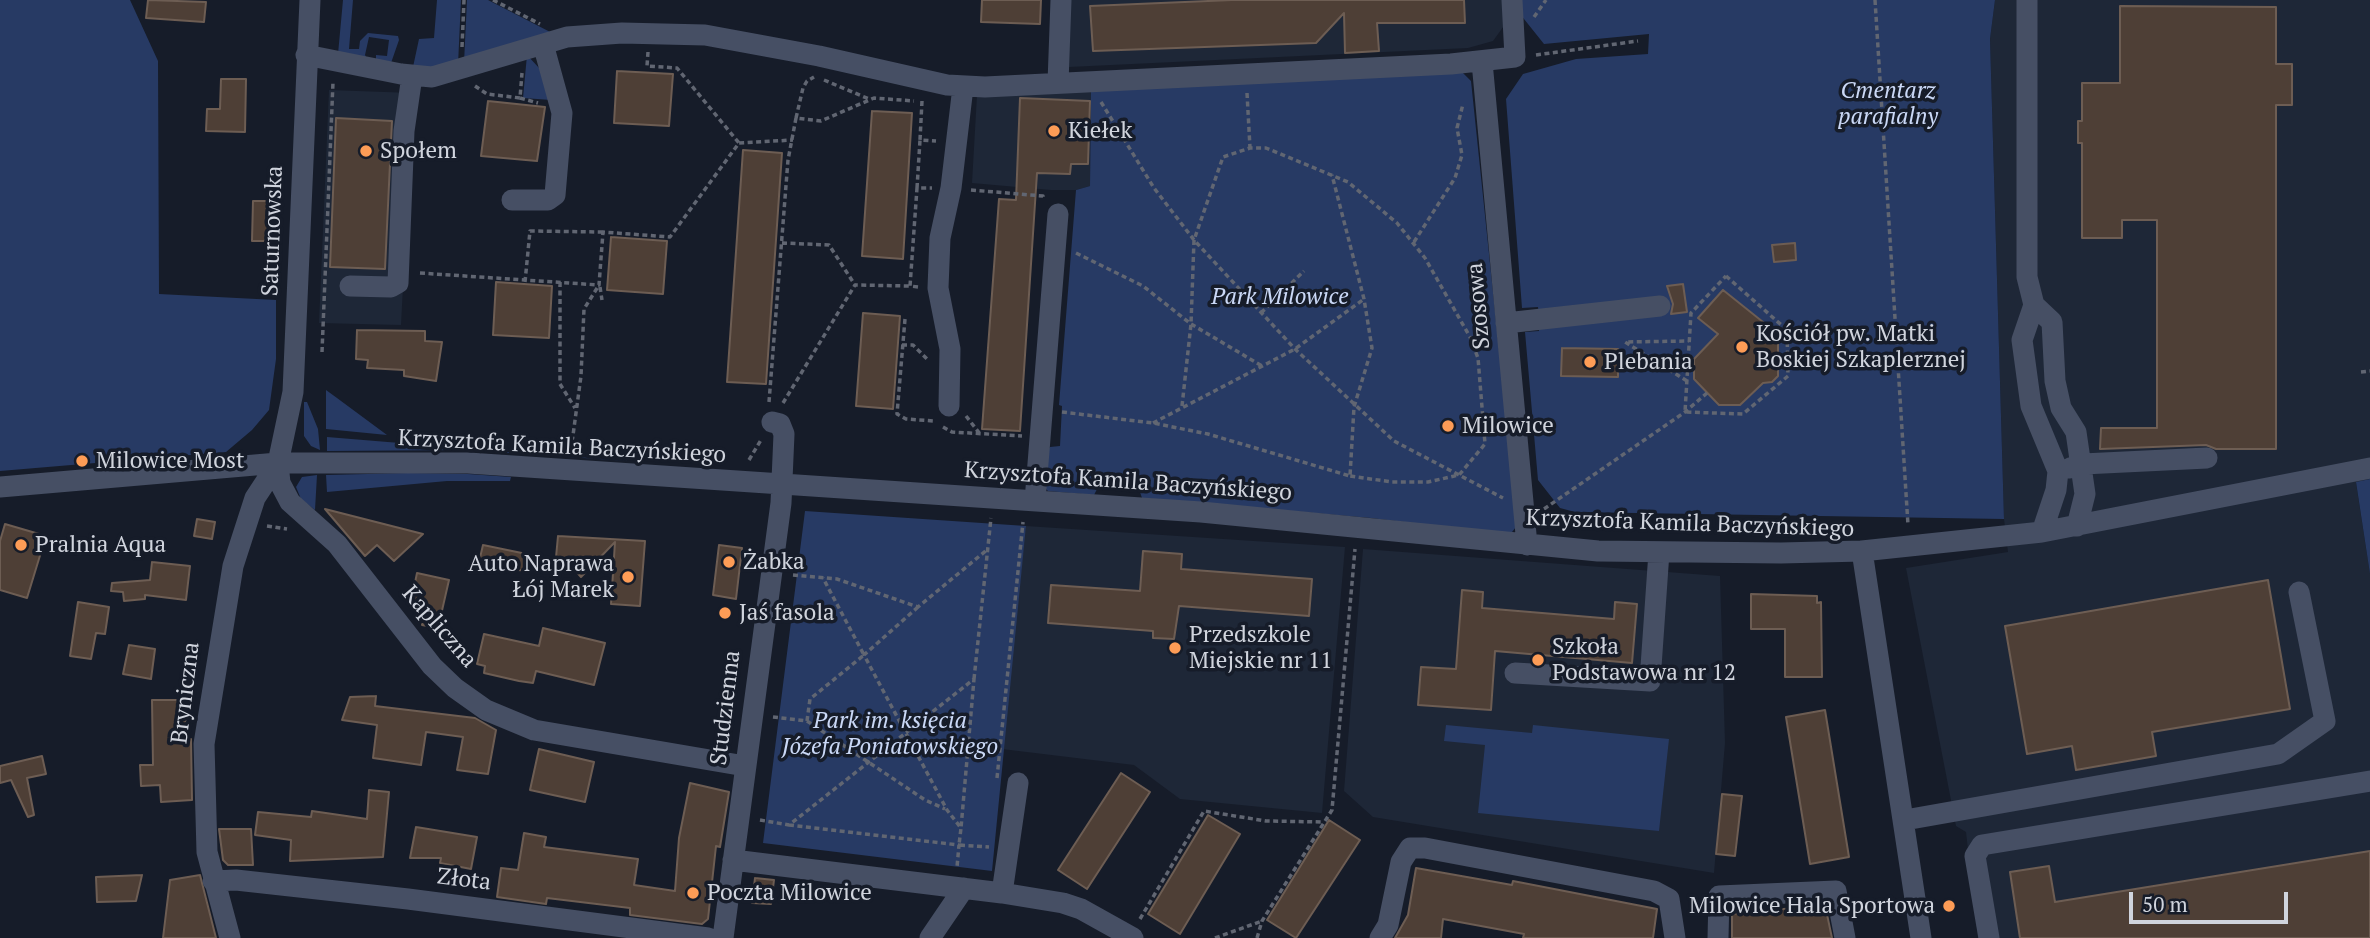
<!DOCTYPE html>
<meta charset="utf-8">
<style>
body{margin:0}
#map{position:relative;width:2370px;height:938px;overflow:hidden;background:#161c29;font-family:"PT Serif",serif}
canvas{display:block}
.scale{position:absolute;left:2129px;top:892px;width:159px;height:32px;box-sizing:border-box;border:4px solid #d0d4dd;border-top:0;padding-left:9px;font-size:21px;line-height:24px;white-space:nowrap;color:#d0d4dd;-webkit-text-stroke:5px #161c29;paint-order:stroke}
</style>
<div id="map">
<canvas width="2370" height="938"></canvas>
<div class="scale">50 m</div>
</div>
<script>
const ctx = document.querySelector('canvas').getContext('2d');
ctx.lineJoin = 'round';
function paint(path, color) { ctx.fillStyle = color; ctx.fill(path, 'evenodd'); }
const shape = rows => new Path2D(rows.map(r => 'M' + r).join(''));
function stroke(path, color, width, dash) { ctx.strokeStyle = color; ctx.lineWidth = width; ctx.lineCap = dash ? 'butt' : 'round'; ctx.setLineDash(dash || []); ctx.stroke(path); }
function label(font, color, halo, rows, align = 'center') {
  ctx.font = font + ' "PT Serif",serif'; ctx.lineWidth = 7; ctx.setLineDash([]); ctx.textBaseline = 'middle'; ctx.strokeStyle = halo; ctx.fillStyle = color; for (const [text, x, y, turn = 0] of rows) {
    ctx.save(); ctx.translate(x, y); ctx.rotate((+turn || 0) * Math.PI / 180); ctx.textAlign = isNaN(turn) ? turn : align; if (halo) ctx.strokeText(text, 0, 0); ctx.fillText(text, 0, 0); ctx.restore();
  }
}
const built = shape([
 [1069,0,1506,0,1506,23,1493,41,1468,48,1069,67],
 [1995,0,2370,0,2370,479,2356,483,2370,574,2370,938,1978,938,1966,832,1956,826,1906,568,2008,552,2004,519,1990,39],
 [1091,89,1090,186,1076,190,1051,190,972,183,977,95],
 [329,90,413,93,401,325,319,323],
 [1026,526,1345,547,1322,813,1180,799,1134,765,1002,749],
 [1363,549,1720,576,1725,743,1714,873,1373,817,1344,791]
]);
const green = shape([
 [0,0,130,0,158,61,159,294,276,300,276,359,269,410,252,430,226,452,0,471],
 [343,0,353,0,349,49,359,49,360,41,368,33,398,36,399,40,391,63,376,61,376,55,387,56,389,40,369,37,365,55,368,60,338,54],
 [437,0,461,0,458,65,434,69,413,67,419,39,434,38],
 [467,0,488,0,556,35,464,63],
 [1520,0,1995,0,1990,39,2004,519,1575,512,1560,508,1538,480,1525,332,1539,331,1539,319,1538,307,1522,308,1506,99,1523,74,1576,59,1648,54,1649,34,1544,44,1520,14],
 [527,55,540,69,551,100,523,98],
 [1462,72,1471,81,1514,494,1516,527,1512,532,1505,534,1371,518,1142,498,1137,483,1101,481,1094,495,1048,491,1043,486,1045,454,1050,447,1060,446,1062,406,1059,405,1076,190,1090,186,1091,89],
 [326,390,337,398,387,435,326,429],
 [304,402,307,402,318,429,320,450,311,446,304,436],
 [327,437,509,452,629,461,464,450,327,451],
 [408,473,468,474,511,477,510,481,447,481,327,492,326,475],
 [317,475,315,510,301,499,296,487,302,477],
 [2370,479,2370,574,2356,482],
 [805,511,1026,526,992,871,763,843],
 [1446,725,1532,733,1533,725,1669,739,1659,831,1478,813,1485,745,1444,741]
]);
const building = shape([
 [148,0,206,2,204,22,146,18,148,0],
 [982,0,1041,0,1040,24,981,22,982,0],
 [1232,0,1464,0,1465,23,1377,23,1379,51,1345,53,1344,13,1316,43,1093,51,1090,6,1232,0],
 [2120,6,2276,7,2276,64,2292,64,2292,105,2276,105,2276,449,2216,449,2206,445,2100,449,2101,428,2157,428,2157,220,2122,220,2122,238,2082,238,2082,143,2078,143,2078,121,2082,121,2082,83,2120,83,2120,6],
 [617,71,673,74,669,126,614,123,617,71],
 [221,79,246,79,245,132,206,131,207,109,220,109,221,79],
 [1020,98,1090,101,1088,164,1071,164,1070,174,1037,173,1020,431,982,429,999,199,1016,200,1020,98],
 [488,101,545,107,537,161,481,156,488,101],
 [872,111,912,113,903,259,862,256,872,111],
 [336,118,392,121,385,269,330,267,336,118],
 [743,150,782,153,766,384,727,382,743,150],
 [253,201,278,201,278,241,252,241,253,201],
 [611,237,667,241,663,294,607,290,611,237],
 [1795,243,1796,260,1774,262,1772,245,1795,243],
 [496,282,552,286,549,338,493,335,496,282],
 [1683,284,1687,312,1671,314,1673,304,1667,286,1683,284],
 [1723,290,1778,334,1778,376,1772,382,1763,383,1740,405,1719,405,1694,379,1694,359,1718,334,1698,318,1723,290],
 [863,313,900,316,893,409,856,406,863,313],
 [357,330,425,331,425,341,442,342,436,381,404,376,404,370,367,368,368,360,356,359,357,330],
 [1562,348,1618,349,1618,377,1561,376,1562,348],
 [325,509,423,534,394,561,377,545,365,556,325,509],
 [197,519,215,522,212,539,194,536,197,519],
 [5,524,46,536,27,598,0,590,0,541,5,524],
 [558,536,645,541,640,606,611,604,615,542,581,577,574,569,555,568,558,536],
 [483,545,546,558,544,571,516,570,516,567,479,562,483,545],
 [719,545,742,548,736,599,713,595,719,545],
 [1143,551,1182,554,1181,569,1312,579,1309,616,1179,606,1174,639,1153,638,1153,631,1048,623,1051,585,1140,591,1143,551],
 [152,562,190,566,186,600,145,595,145,599,124,601,123,592,111,591,112,583,150,580,152,562],
 [417,573,449,580,438,628,422,625,425,611,410,607,417,573],
 [2268,580,2290,709,2152,732,2156,756,2076,770,2072,746,2027,754,2005,626,2268,580],
 [1462,590,1483,592,1482,608,1614,619,1615,602,1637,604,1632,663,1495,651,1491,710,1418,705,1421,667,1456,669,1462,590],
 [1751,594,1817,596,1817,603,1821,602,1822,677,1785,677,1785,629,1751,629,1751,594],
 [78,602,109,607,105,634,96,633,91,659,70,656,78,602],
 [543,628,605,643,594,685,536,671,533,683,519,681,484,673,485,666,477,664,484,634,539,646,543,628],
 [129,645,155,649,151,679,123,674,129,645],
 [376,696,375,706,475,718,496,730,488,774,457,770,463,737,426,732,421,765,373,758,377,725,342,720,350,697,376,696],
 [152,700,185,700,186,739,191,739,192,800,161,802,160,785,141,786,140,765,153,765,152,700],
 [1825,710,1849,857,1810,864,1786,717,1825,710],
 [539,749,594,762,585,802,530,790,539,749],
 [42,756,46,774,27,778,34,815,28,817,11,780,0,783,0,766,42,756],
 [1121,773,1150,792,1087,889,1058,870,1121,773],
 [690,783,729,792,720,847,716,846,708,919,702,924,630,915,630,908,547,898,546,904,497,897,501,868,518,870,524,833,546,837,544,847,638,859,634,885,675,891,679,838,690,783],
 [369,790,389,792,383,857,290,861,291,840,255,835,258,812,311,817,312,811,367,819,369,790],
 [1722,794,1742,796,1735,856,1716,854,1722,794],
 [1208,815,1240,834,1180,934,1148,914,1208,815],
 [1329,820,1360,840,1296,938,1267,920,1329,820],
 [416,827,477,837,471,869,440,863,441,858,410,858,416,827],
 [219,829,251,829,253,865,228,865,223,860,219,829],
 [2370,851,2370,938,2020,938,2010,872,2049,866,2055,902,2370,851],
 [1416,868,1512,885,1513,881,1657,909,1653,938,1523,938,1524,934,1443,919,1441,938,1395,938,1408,915,1416,868],
 [142,875,136,901,97,902,96,877,142,875],
 [200,875,216,938,163,938,170,880,200,875],
 [755,878,774,880,771,904,752,903,755,878],
 [1825,905,1832,938,1732,938,1732,914,1825,905]
]);
const path = shape([
 [493,0,540,24],
 [1875,0,1908,525],
 [1534,17,1546,0],
 [462,47,464,0],
 [648,52,647,66,677,68,739,143],
 [1536,55,1638,41],
 [824,80,869,99],
 [475,86,487,94,520,98,522,73],
 [1247,93,1250,148],
 [520,98,538,103],
 [922,101,920,140,936,141],
 [1101,102,1154,188,1194,240,1295,349,1394,441,1503,498],
 [796,118,803,88,807,81,814,77],
 [917,188,920,140],
 [971,190,1043,196,1043,200],
 [1414,242,1455,178,1462,155,1457,128,1463,104],
 [782,243,829,245,855,285],
 [1076,253,1143,286,1191,324,1262,366],
 [420,273,599,285,603,232,670,237,739,143,793,140],
 [1726,276,1787,330,1788,376,1743,414,1685,412,1691,313,1726,276],
 [525,282,530,231,603,232],
 [560,282,560,384,575,408],
 [600,287,602,300],
 [918,287,910,286,917,188,932,188],
 [1261,313,1304,271],
 [905,319,897,414,906,419,934,421],
 [902,345,913,345,929,361],
 [322,352,333,82],
 [2361,372,2370,371],
 [1687,381,1625,342,1689,341],
 [769,402,788,160,796,118,821,121,874,98,914,101],
 [783,403,855,285,910,286],
 [1182,406,1191,324,1194,240,1223,157,1250,148,1266,148,1348,182,1397,223,1425,258,1470,337,1478,358,1485,444,1459,475,1428,482,1392,482,1350,476],
 [1062,412,1153,423,1208,434,1350,476,1354,407,1372,348,1364,299,1332,175],
 [966,416,980,434],
 [1153,423,1295,349,1364,299],
 [943,427,952,432,1022,436],
 [571,450,581,376,584,309,599,285],
 [749,460,761,440],
 [1544,509,1685,412,1707,393],
 [267,526,287,529],
 [793,575,837,579,918,607,988,549],
 [918,607,864,655,947,810,961,828,959,845,989,847],
 [974,679,991,518],
 [773,717,807,721,925,800,945,809],
 [807,721,810,699,864,655,823,578],
 [997,778,1023,522],
 [760,820,789,825,974,679,961,828],
 [789,825,959,845,957,867],
 [1140,919,1204,811,1266,821,1324,822],
 [1215,938,1262,921],
 [1257,938,1262,921,1332,810,1355,549]
]);
const minor = shape([
 [2027,0,2027,277,2034,305,2052,322,2055,381,2061,408,2076,432,2085,494,2077,526],
 [306,55,401,74,432,77,567,37,622,33,705,35,819,56,947,85,985,87,1451,64,1515,57,1512,0],
 [1482,62,1527,545],
 [1058,83,1061,0],
 [512,200,548,200,555,195,562,113,543,44],
 [350,286,391,287,398,283,404,131,412,76],
 [2034,305,2022,340,2031,406,2058,471,2056,490,2042,532],
 [1506,323,1660,306],
 [949,406,950,349,938,288,940,238,951,188,963,87],
 [278,463,280,483,290,502,337,544,432,666,455,688,486,710,534,730,745,766],
 [2070,468,2083,464,2207,458],
 [0,487,278,463,468,463,1201,512,1598,551,1781,553,1862,551,2042,532,2370,468],
 [1035,501,1058,214],
 [1862,551,1921,938],
 [1515,673,1650,681,1659,552],
 [1905,820,2278,754,2325,721,2299,592],
 [733,860,1002,893,1063,903,1081,909,1133,938],
 [213,881,236,880,408,899,708,938],
 [1002,893,1018,783],
 [230,938,207,852,204,744,233,566,255,498,278,463,293,392,310,0],
 [723,938,781,503,784,434,780,424,772,422],
 [930,938,964,888],
 [1380,938,1388,925,1401,862,1410,848,1425,848,1654,891,1669,899,1675,938],
 [1718,938,1719,896,1836,891,1845,938],
 [1989,938,1975,856,1982,845,2370,781]
]);
const markers = [
 [1054,131,7,"#fd9c56"],
 [366,151,7,"#fd9c56"],
 [1742,347,7,"#fd9c56"],
 [1590,362,7,"#fd9c56"],
 [1448,426,7,"#fd9c56"],
 [82,461,7,"#fd9c56"],
 [21,545,7,"#fd9c56"],
 [729,562,7,"#fd9c56"],
 [628,577,7,"#fd9c56"],
 [725,613,7,"#fd9c56"],
 [1175,648,7,"#fd9c56"],
 [1538,660,7,"#fd9c56"],
 [693,893,7,"#fd9c56"],
 [1949,906,7,"#fd9c56"]
];
const parkNames = [
 ["Cmentarz",1888,91],
 ["parafialny",1888,117],
 ["Park Milowice",1280,297],
 ["Park im. księcia",890,721],
 ["Józefa Poniatowskiego",890,747]
];
const poiNames = [
 ["Kiełek",1068,131],
 ["Społem",380,151],
 ["Kościół pw. Matki",1756,334],
 ["Boskiej Szkaplerznej",1756,360],
 ["Plebania",1604,362],
 ["Milowice",1462,426],
 ["Milowice Most",96,461],
 ["Pralnia Aqua",35,545],
 ["Żabka",743,562],
 ["Auto Naprawa",614,564,"right"],
 ["Łój Marek",614,590,"right"],
 ["Jaś fasola",739,613],
 ["Przedszkole",1189,635],
 ["Miejskie nr 11",1189,661],
 ["Szkoła",1552,647],
 ["Podstawowa nr 12",1552,673],
 ["Poczta Milowice",707,893],
 ["Milowice Hala Sportowa",1935,906,"right"]
];
const streetNames = [
 ["Saturnowska",273,231,-88],
 ["Szosowa",1479,306,-95],
 ["Krzysztofa Kamila Baczyńskiego",562,447,3],
 ["Krzysztofa Kamila Baczyńskiego",1128,482,4],
 ["Krzysztofa Kamila Baczyńskiego",1690,524,2],
 ["Kapliczna",439,627,49],
 ["Bryniczna",186,693,-83],
 ["Studzienna",726,708,-83],
 ["Złota",464,880,7]
];
paint(built, '#1e2737');
paint(green, '#273a64');
paint(building, '#4e3f36');
stroke(building, '#6d5d53', 2);
stroke(path, '#616672', 3.5, [5, 3.5]);
stroke(minor, '#464f64', 21);
for (const [x, y, r, color] of markers) { const dot = new Path2D(); dot.arc(x, y, r, 0, 2 * Math.PI); ctx.fillStyle = color; ctx.fill(dot); stroke(dot, '#161c29', 2.5); }
label('italic 23px', '#cad8f6', '#161c29', parkNames);
label('23px', '#d0d4dd', '#161c29', poiNames, 'left');
label('23px', '#d0d4dd', '#161c29', streetNames);
</script>
